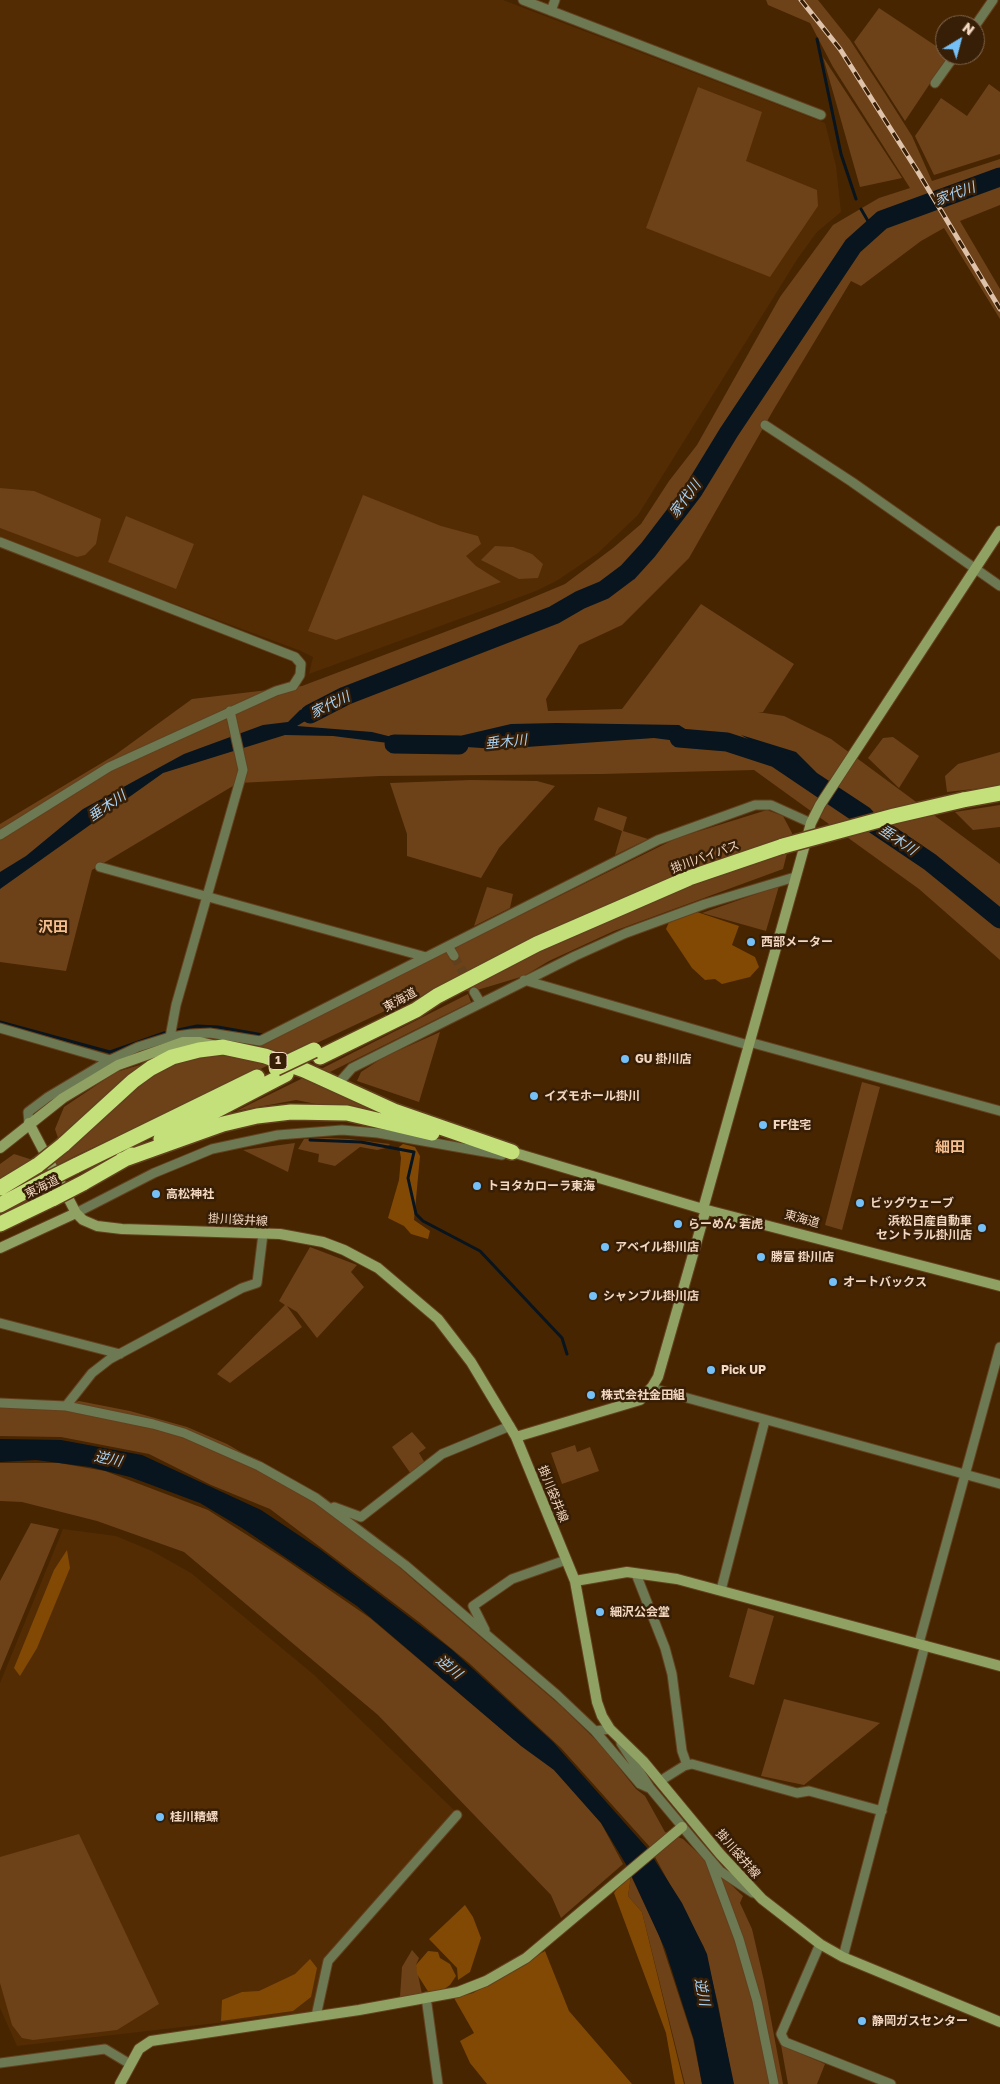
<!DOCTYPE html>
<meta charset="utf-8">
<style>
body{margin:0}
#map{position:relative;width:1000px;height:2084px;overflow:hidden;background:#472500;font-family:"Golos Text",sans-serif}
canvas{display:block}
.north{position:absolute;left:935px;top:15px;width:50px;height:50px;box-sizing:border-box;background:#371e06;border:1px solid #826850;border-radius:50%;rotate:37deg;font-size:14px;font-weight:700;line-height:20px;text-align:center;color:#f3d7c0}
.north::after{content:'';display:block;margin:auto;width:18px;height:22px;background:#75c0f6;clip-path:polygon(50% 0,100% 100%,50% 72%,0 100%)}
</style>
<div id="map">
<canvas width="1000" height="2084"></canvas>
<div class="north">N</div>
</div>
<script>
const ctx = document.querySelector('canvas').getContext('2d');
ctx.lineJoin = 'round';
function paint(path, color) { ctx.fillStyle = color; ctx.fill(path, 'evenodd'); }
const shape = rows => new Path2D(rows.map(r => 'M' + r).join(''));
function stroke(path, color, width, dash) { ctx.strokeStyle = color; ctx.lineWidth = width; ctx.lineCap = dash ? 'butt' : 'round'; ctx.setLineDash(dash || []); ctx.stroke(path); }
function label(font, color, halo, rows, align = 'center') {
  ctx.font = font + ' "Golos Text","Noto Sans JP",sans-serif'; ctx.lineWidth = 5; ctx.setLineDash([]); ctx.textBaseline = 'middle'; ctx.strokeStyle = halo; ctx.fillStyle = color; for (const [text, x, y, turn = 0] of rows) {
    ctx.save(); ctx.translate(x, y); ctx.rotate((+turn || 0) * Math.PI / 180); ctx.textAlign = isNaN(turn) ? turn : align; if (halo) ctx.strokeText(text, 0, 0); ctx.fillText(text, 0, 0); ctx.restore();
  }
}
const built = shape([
 [0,0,503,0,825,123,836,166,841,212,817,232,798,258,638,515,598,553,558,580,536,591,309,674,313,657,301,651,0,539],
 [63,1529,116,1536,152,1551,191,1573,313,1674,455,1811,325,1956,313,2012,17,2046,0,2008,0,1683]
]);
const green = shape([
 [766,0,818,0,850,40,884,92,912,136,932,181,1000,159,1000,205,960,221,1000,289,1000,319,944,228,921,241,861,286,851,281,774,409,689,558,622,625,579,645,546,699,548,711,622,709,701,604,794,664,763,712,758,712,784,716,831,739,1000,864,1000,960,919,889,754,770,601,774,379,776,238,783,92,870,66,971,0,962,0,824,115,755,192,699,302,686,503,610,565,584,613,548,641,524,669,481,697,445,780,297,833,225,879,198,910,188,833,67,810,23,768,5],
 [879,8,945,52,945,55,949,55,905,121,854,42],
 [823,57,902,178,860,187],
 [989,84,1000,92,1000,154,934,175,915,136,941,98,967,116],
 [698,87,762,112,746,161,817,190,818,206,770,277,646,228],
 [0,488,34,491,101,519,96,544,85,555,77,557,0,528],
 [363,495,441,526,478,536,481,544,466,556,476,566,501,582,336,640,308,631],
 [126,516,194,544,176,589,108,562],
 [495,546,513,547,532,554,543,564,538,578,519,579,481,560],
 [893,737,919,756,899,788,868,758,883,738],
 [1000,752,1000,786,947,792,945,776,958,764],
 [471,780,537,781,555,786,499,848,481,878,407,856,407,834,390,783],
 [1000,805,1000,827,973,830,955,812],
 [598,807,627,817,623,831,648,839,615,855,622,831,594,820],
 [767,810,783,816,792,833,783,869,614,931,549,961,524,976,474,991,434,992,406,1001,285,1058,240,1044,204,1037,260,1044,677,838],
 [779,886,766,931,702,913],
 [487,887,513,894,510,908,474,926],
 [468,994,471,1002,326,1074,321,1069],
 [440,1032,419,1102,357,1081,361,1072,384,1057],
 [223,1053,271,1064,77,1155,0,1195,139,1084,174,1062],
 [140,1065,58,1138,55,1129,64,1107,116,1072],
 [303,1078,414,1123,296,1100,236,1111],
 [862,1082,880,1087,842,1230,825,1225],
 [328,1138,349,1139,390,1144,386,1148,377,1150,360,1147,335,1166,318,1162,319,1154,298,1149,304,1139],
 [295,1143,288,1172,243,1150],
 [14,1154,33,1160,0,1179,0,1164],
 [310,1247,357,1265,351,1272,364,1287,317,1338,297,1312,287,1306,302,1327,230,1383,217,1374,285,1305,279,1301],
 [79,1401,130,1411,187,1427,227,1444,322,1499,416,1582,561,1706,601,1745,636,1789,645,1796,665,1832,683,1839,743,1896,740,1903,752,1929,764,1981,783,2084,733,2084,718,2004,704,1947,649,1846,561,1748,469,1663,419,1622,270,1509,211,1485,149,1454,61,1437,0,1436,0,1404,66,1406],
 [412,1432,426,1448,419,1453,425,1463,411,1474,392,1447],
 [575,1445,577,1452,590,1447,599,1471,562,1484,551,1453],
 [0,1463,59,1463,105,1471,208,1510,283,1558,370,1618,514,1740,532,1748,554,1770,601,1823,623,1864,561,1918,551,1895,378,1715,184,1552,97,1521,22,1502,0,1501],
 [31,1523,59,1529,0,1671,0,1581],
 [748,1608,774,1616,754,1685,729,1677],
 [784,1699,880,1723,804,1785,761,1776],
 [79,1834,159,2004,117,2030,33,2040,22,2038,12,2025,0,1983,0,1857],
 [631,1876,659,1935,693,2039,702,2084,685,2084,642,1912,628,1896],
 [412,1950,419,1958,416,1965,422,1994,400,1997,402,1967],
 [781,2045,825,2064,817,2084,788,2084]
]);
const forest = shape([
 [694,911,739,926,732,945,755,957,759,967,750,977,722,984,715,979,705,980,692,968,666,929,669,922],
 [403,1144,415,1147,420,1156,414,1220,430,1231,428,1239,411,1234,404,1226,388,1218,399,1180,401,1158,399,1147],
 [67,1550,70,1568,37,1648,20,1676,14,1668,54,1570],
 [632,1869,628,1896,642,1912,684,2084,675,2084,666,2033,614,1893],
 [465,1905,473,1917,481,1938,470,1972,458,1980,457,1968,429,1939],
 [428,1951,438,1952,440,1958,450,1964,456,1976,450,1985,440,1992,429,1993,417,1974,416,1965],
 [545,1951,569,2011,632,2084,487,2084,470,2063,460,2041,474,2033,454,1998,473,1993],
 [310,1959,317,1968,311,1997,293,2011,221,2021,222,2000,242,1992,259,1991,295,1974]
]);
const water = shape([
 [340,700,297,726,372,732,420,744,396,744,333,736,285,735,163,773,0,889,0,872,26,856,83,809,184,754,263,725,288,722,300,710],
 [557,723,679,725,704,741,685,742,654,738,498,749,434,745,451,738,511,724],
 [741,735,796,752,817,773,870,808,892,832,781,758],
 [0,1439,61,1440,142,1455,261,1510,321,1550,451,1649,553,1742,647,1848,682,1903,707,1954,734,2084,702,2084,694,2040,665,1949,627,1866,601,1823,554,1770,521,1746,357,1606,242,1528,200,1503,130,1477,90,1467,36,1460,0,1462]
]);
const stream = shape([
 [817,39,841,154,856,199],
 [861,209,872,228],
 [0,1022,110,1052,164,1033,197,1026,218,1027,263,1035],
 [310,1140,361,1142,414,1152,408,1178,416,1214,423,1221,480,1251,562,1338,567,1354]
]);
const river = shape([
 [310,714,345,696,554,615,580,600,604,590,628,572,648,550,693,491,729,432,853,246,882,220,1000,177],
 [679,738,727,742,776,758,930,862,1000,919],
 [394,744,459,745]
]);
const streetTunnel = shape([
 [454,956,474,992]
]);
const street = shape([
 [523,0,821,115],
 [551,11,555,0],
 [975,26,993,0],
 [935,83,955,55],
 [765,425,852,482,1000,586],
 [0,542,295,657,301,664,300,675,293,686,276,691,109,767,0,835],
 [100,867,426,957],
 [448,946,454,956],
 [524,980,748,1045],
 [474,992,480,1002],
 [0,1028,110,1060],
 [170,1037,176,1005,243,770,230,711],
 [749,1042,1000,1111],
 [336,1086,352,1068,575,956,626,933,705,904,795,877],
 [29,1123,28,1112,48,1097,110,1060,138,1047,170,1037,191,1034,210,1033,260,1041,658,840,755,805,771,805,811,823],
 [76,1213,154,1173,188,1159,212,1149,278,1135,342,1130,378,1133,502,1155],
 [0,1323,120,1354],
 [651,1388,1000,1484],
 [0,1403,66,1406,153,1424,184,1433,259,1466,316,1498,405,1565,557,1695,595,1731,610,1729],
 [66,1406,92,1373,110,1359,242,1288,257,1283,263,1234],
 [334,1507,361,1517,442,1454,510,1426],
 [636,1574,665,1648,672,1674,682,1751,687,1765],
 [721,1590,765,1420],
 [485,1630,473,1606,512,1579,566,1560],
 [919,1643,1000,1347],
 [595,1731,640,1784,649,1788],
 [621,1743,650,1788,696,1843,720,1871,753,1893],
 [660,1781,684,1766,692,1764,797,1793,809,1791,882,1811],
 [709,1858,739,1939,757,2001,774,2084],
 [820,1944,781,2034,785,2042,891,2084],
 [843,1957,925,1645],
 [426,1997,438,2084],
 [316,2016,328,1961,457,1815],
 [0,2063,105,2049,130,2064]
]);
const secondary = shape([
 [29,1123,76,1213,83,1220,97,1226,122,1229,280,1234,323,1242,344,1250,378,1268,438,1319,471,1362,516,1437,575,1581,597,1702,602,1716,610,1729,643,1761,720,1854,762,1899,820,1944,843,1957,1000,2022],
 [0,1148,63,1098,118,1065,183,1042,200,1042,213,1045],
 [512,1152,703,1209,1000,1286],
 [703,1209,811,823,820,805,1000,531],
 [0,1248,76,1213],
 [516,1437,640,1400,652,1387,658,1377,706,1209],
 [575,1581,627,1572,677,1579,1000,1666],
 [120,2084,139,2049,151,2041,359,2010,458,1992,486,1981,526,1958,682,1827]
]);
const highway = shape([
 [963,800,1000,793],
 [320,1057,416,1010,437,996,537,944,689,878,783,846],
 [161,1139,286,1074],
 [63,1145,133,1081,151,1068,172,1057,199,1050,223,1047,265,1056,304,1070,394,1111,512,1152],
 [122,1160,223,1124,257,1116,291,1112,347,1113,432,1133],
 [75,1166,257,1077],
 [83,1183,132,1155],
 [0,1188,38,1165],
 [0,1205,45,1181],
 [0,1224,54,1198]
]);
const rail = shape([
 [801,0,840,49,918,172,1000,309]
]);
const highwayBridge = shape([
 [783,846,894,816,963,800],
 [276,1068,314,1050],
 [38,1165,63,1145],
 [45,1181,75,1166],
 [54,1198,83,1183]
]);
const markers = [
 [751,942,5,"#75c0f6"],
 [625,1059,5,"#75c0f6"],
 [534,1096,5,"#75c0f6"],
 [763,1125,5,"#75c0f6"],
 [477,1186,5,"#75c0f6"],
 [156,1194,5,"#75c0f6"],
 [860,1203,5,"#75c0f6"],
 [678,1224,5,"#75c0f6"],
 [982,1228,5,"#75c0f6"],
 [605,1247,5,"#75c0f6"],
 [761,1257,5,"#75c0f6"],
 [833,1282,5,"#75c0f6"],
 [593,1296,5,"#75c0f6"],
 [711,1370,5,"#75c0f6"],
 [591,1395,5,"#75c0f6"],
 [600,1612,5,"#75c0f6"],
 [160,1817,5,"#75c0f6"],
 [862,2021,5,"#75c0f6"]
];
const shields = [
 [278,1061,18]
];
const shieldNames = [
 ["1",278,1061]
];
const streetNames = [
 ["掛川バイパス",705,857,-20],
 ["東海道",400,1000,-29],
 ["東海道",42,1187,-26],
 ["東海道",802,1219,15],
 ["掛川袋井線",238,1220,3],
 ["掛川袋井線",553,1494,68],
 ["掛川袋井線",738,1854,49]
];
const poiNames = [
 ["西部メーター",761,942],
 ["GU 掛川店",635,1059],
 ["イズモホール掛川",544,1096],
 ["FF住宅",773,1125],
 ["トヨタカローラ東海",487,1186],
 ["高松神社",166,1194],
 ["ビッグウェーブ",870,1203],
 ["浜松日産自動車",972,1221,"right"],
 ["セントラル掛川店",972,1235,"right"],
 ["らーめん 若虎",688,1224],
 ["アベイル掛川店",615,1247],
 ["勝富 掛川店",771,1257],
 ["オートバックス",843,1282],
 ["シャンブル掛川店",603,1296],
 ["Pick UP",721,1370],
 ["株式会社金田組",601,1395],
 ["細沢公会堂",610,1612],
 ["桂川精螺",170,1817],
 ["静岡ガスセンター",872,2021]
];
const waterNames = [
 ["家代川",955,194,-20],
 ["家代川",685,499,-53],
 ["家代川",330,705,-26],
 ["垂木川",506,742,-6],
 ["垂木川",107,806,-34],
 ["垂木川",898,840,34],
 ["逆川",108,1459,12],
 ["逆川",449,1667,39],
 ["逆川",702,1992,79]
];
const quarterNames = [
 ["沢田",53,927],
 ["細田",950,1147]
];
paint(built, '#532c04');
paint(green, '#6d4218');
paint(forest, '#824905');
paint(water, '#08141e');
stroke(stream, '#08141e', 3);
stroke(river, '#08141e', 19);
stroke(streetTunnel, '#61401d', 9, [9, 4.5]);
stroke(street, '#63411f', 11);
stroke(secondary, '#63411f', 12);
stroke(highway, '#63411f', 18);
stroke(street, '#6d7952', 9);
stroke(secondary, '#90a263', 10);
stroke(highway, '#c4e07b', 15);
stroke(rail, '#dfc2aa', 5);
stroke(rail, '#371e06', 3, [9]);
stroke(highwayBridge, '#63411f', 18, []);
stroke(highwayBridge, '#c4e07b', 15);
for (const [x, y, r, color] of markers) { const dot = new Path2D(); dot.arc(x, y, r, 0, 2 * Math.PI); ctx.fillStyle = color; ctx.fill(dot); stroke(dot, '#371e06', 2); }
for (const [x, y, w] of shields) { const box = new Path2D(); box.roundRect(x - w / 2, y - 8.5, w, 17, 4); ctx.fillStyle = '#371e06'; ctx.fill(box); stroke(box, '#f3d7c0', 1); }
label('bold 11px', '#f3d7c0', null, shieldNames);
label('12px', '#f3d7c0', '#371e06', streetNames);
label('bold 12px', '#f3d7c0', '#371e06', poiNames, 'left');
label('italic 14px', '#a7d2f3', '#371e06', waterNames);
label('bold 15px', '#f4be8f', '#371e06', quarterNames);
</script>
